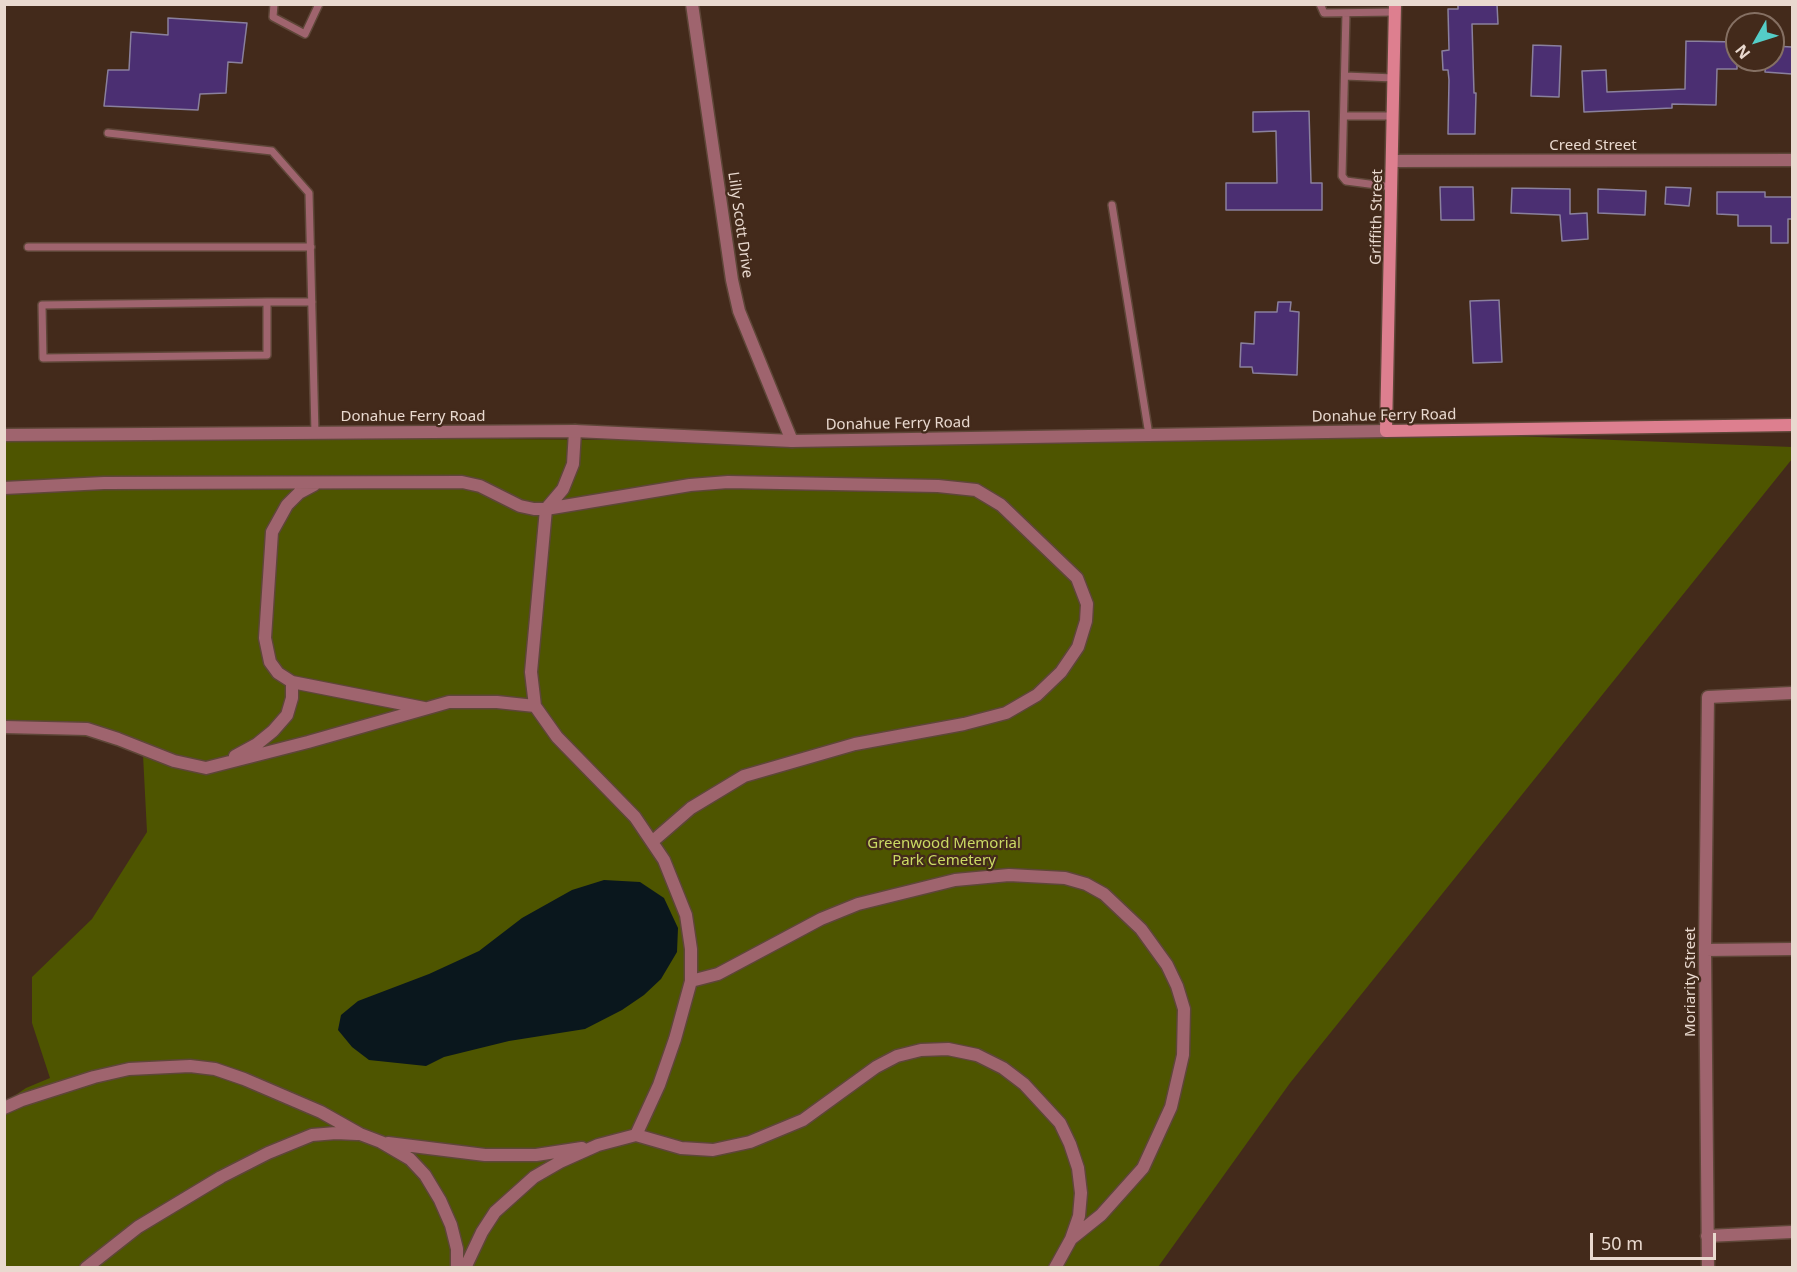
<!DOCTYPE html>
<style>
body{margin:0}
#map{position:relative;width:1797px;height:1272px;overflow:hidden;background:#432a1b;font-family:"Noto Sans",sans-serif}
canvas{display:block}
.frame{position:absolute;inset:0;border:6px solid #e9d9cf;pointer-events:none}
.north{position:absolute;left:1725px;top:12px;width:60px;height:60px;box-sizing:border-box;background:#432a1b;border:2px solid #857063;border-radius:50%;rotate:231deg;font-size:16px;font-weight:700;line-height:24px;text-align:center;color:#e9d9cf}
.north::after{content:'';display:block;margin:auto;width:21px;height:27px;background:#54cdc7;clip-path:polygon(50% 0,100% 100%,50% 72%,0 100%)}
.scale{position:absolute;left:1590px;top:1233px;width:126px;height:27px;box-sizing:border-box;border:3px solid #e9d9cf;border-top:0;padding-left:8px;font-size:18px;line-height:21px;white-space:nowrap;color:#e9d9cf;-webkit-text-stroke:4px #432a1b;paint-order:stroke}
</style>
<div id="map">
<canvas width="1797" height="1272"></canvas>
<div class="frame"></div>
<div class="north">N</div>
<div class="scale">50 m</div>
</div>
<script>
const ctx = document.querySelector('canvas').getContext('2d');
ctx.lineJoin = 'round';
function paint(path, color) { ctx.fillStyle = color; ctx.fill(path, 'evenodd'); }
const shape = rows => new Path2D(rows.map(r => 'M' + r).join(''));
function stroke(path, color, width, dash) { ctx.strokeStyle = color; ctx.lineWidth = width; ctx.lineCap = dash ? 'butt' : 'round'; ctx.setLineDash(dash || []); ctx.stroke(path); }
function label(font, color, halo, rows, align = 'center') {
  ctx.font = font + ' "Noto Sans",sans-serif'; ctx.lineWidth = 4.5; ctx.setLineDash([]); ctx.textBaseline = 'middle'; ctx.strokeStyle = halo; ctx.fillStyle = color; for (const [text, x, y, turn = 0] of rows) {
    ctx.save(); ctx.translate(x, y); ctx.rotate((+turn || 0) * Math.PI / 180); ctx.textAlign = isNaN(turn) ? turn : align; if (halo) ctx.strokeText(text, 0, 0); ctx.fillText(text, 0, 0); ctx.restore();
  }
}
const green = shape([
 [1386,431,1792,447,1792,459,1290,1083,1158,1267,5,1268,5,1102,26,1088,50,1078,32,1023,32,977,92,919,147,832,143,755,93,737,5,731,5,436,792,441]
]);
const water = shape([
 [604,880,640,882,664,898,678,928,677,952,661,979,644,995,622,1010,585,1029,509,1041,444,1057,426,1066,369,1060,352,1047,338,1030,341,1015,358,1001,429,974,479,951,522,918,572,890]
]);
const building = shape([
 [1458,4,1497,4,1498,24,1472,24,1474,93,1476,93,1475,134,1448,134,1449,80,1448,70,1443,70,1442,51,1449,50,1448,9,1458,9,1458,4],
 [168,18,247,23,242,63,228,62,226,93,200,94,198,110,104,106,108,70,129,70,131,32,168,35,168,18],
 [1686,41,1737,42,1737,69,1717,69,1716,105,1672,104,1672,108,1584,112,1582,71,1606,70,1607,92,1685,89,1686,41],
 [1533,45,1561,46,1559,97,1531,96,1533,45],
 [1773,46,1792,47,1792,74,1765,72,1766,60,1773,60,1773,46],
 [1309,111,1311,183,1322,183,1322,210,1226,210,1226,183,1277,183,1276,131,1253,132,1253,112,1309,111],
 [1440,187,1473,187,1474,220,1441,220,1440,187],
 [1666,187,1691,188,1689,206,1665,204,1666,187],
 [1512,188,1570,189,1570,214,1587,213,1588,239,1562,241,1560,215,1511,213,1512,188],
 [1598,189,1646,191,1645,215,1598,213,1598,189],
 [1717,192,1765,192,1765,197,1792,197,1792,219,1788,219,1788,243,1771,243,1771,226,1738,226,1738,215,1717,214,1717,192],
 [1499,300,1502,362,1473,363,1470,301,1499,300],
 [1278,302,1291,302,1290,311,1299,312,1297,375,1253,373,1252,367,1240,367,1241,343,1254,344,1255,312,1277,312,1278,302]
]);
const service = shape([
 [274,4,273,17,305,34,319,4],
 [1320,4,1324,13,1395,12],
 [1346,13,1342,176,1346,181,1392,187],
 [1345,76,1394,78],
 [1344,116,1394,116],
 [108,133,272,151,309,193,315,433],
 [1112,205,1149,435],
 [28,247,311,247],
 [267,302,267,355,43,358,42,305,267,302,312,302]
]);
const minor = shape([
 [692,4,732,280,739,311,792,441],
 [1393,161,1792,160],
 [314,485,299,493,287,505,272,532,265,638,270,662,278,673,292,682,424,708],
 [4,488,104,483,462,482,480,486,520,506,534,509,546,509,690,485,728,482,938,486,976,490,1001,505,1077,578,1087,604,1086,621,1078,647,1061,672,1037,695,1006,713,964,724,855,744,744,776,691,808,653,841],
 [4,727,87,729,118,739,174,761,206,768,308,742,449,702,497,702,535,706],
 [235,756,257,744,273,731,287,715,292,698,292,682],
 [1705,950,1792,949],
 [691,981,718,974,821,919,858,904,955,880,1009,875,1065,878,1086,884,1104,894,1141,929,1167,965,1177,986,1184,1009,1183,1055,1171,1107,1143,1168,1101,1215,1071,1239],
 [4,1108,22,1100,94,1077,129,1069,190,1066,215,1069,244,1079,321,1112,360,1134,381,1142,410,1159,425,1175,440,1200,451,1225,457,1249,457,1268],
 [636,1135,681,1148,713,1150,750,1142,803,1120,876,1067,897,1056,921,1050,948,1049,977,1055,1003,1068,1024,1084,1060,1123,1070,1144,1078,1168,1081,1193,1079,1216,1071,1239,1055,1268],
 [388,1143,485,1155,536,1155,582,1148],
 [1707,1236,1792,1232],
 [86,1268,138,1227,221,1177,268,1153,312,1135,336,1133,357,1134],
 [465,1268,482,1232,495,1212,534,1177,560,1162,598,1145,636,1135,659,1085,675,1039,691,981,691,949,686,915,664,860,635,817,557,737,535,706,531,672,546,509,563,489,573,464,575,431],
 [1708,1268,1705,950,1708,697,1792,693]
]);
const tertiary = shape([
 [4,435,575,431,792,441,1386,431]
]);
const secondary = shape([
 [1395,4,1386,431,1792,425]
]);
const streetNames = [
 ["Creed Street",1593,146],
 ["Griffith Street",1377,217,-89],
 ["Lilly Scott Drive",740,225,82],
 ["Donahue Ferry Road",1384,416,-1],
 ["Donahue Ferry Road",413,417],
 ["Donahue Ferry Road",898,424,-1],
 ["Moriarity Street",1691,982,-90]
];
const parkNames = [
 ["Greenwood Memorial",944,844],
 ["Park Cemetery",944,861]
];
paint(green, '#4e5500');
paint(water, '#0a171d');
paint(building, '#4b2f72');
stroke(building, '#8a809d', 1.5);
stroke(service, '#5e4638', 10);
stroke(minor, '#5e4638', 15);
stroke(tertiary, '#5e4638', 15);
stroke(secondary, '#5e4638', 15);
stroke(service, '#9f646e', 7);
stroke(minor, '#9f646e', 12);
stroke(tertiary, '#9f646e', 12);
stroke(secondary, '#dd7f8f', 12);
label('15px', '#e9d9cf', '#432a1b', streetNames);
label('15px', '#cbda64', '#432a1b', parkNames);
</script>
